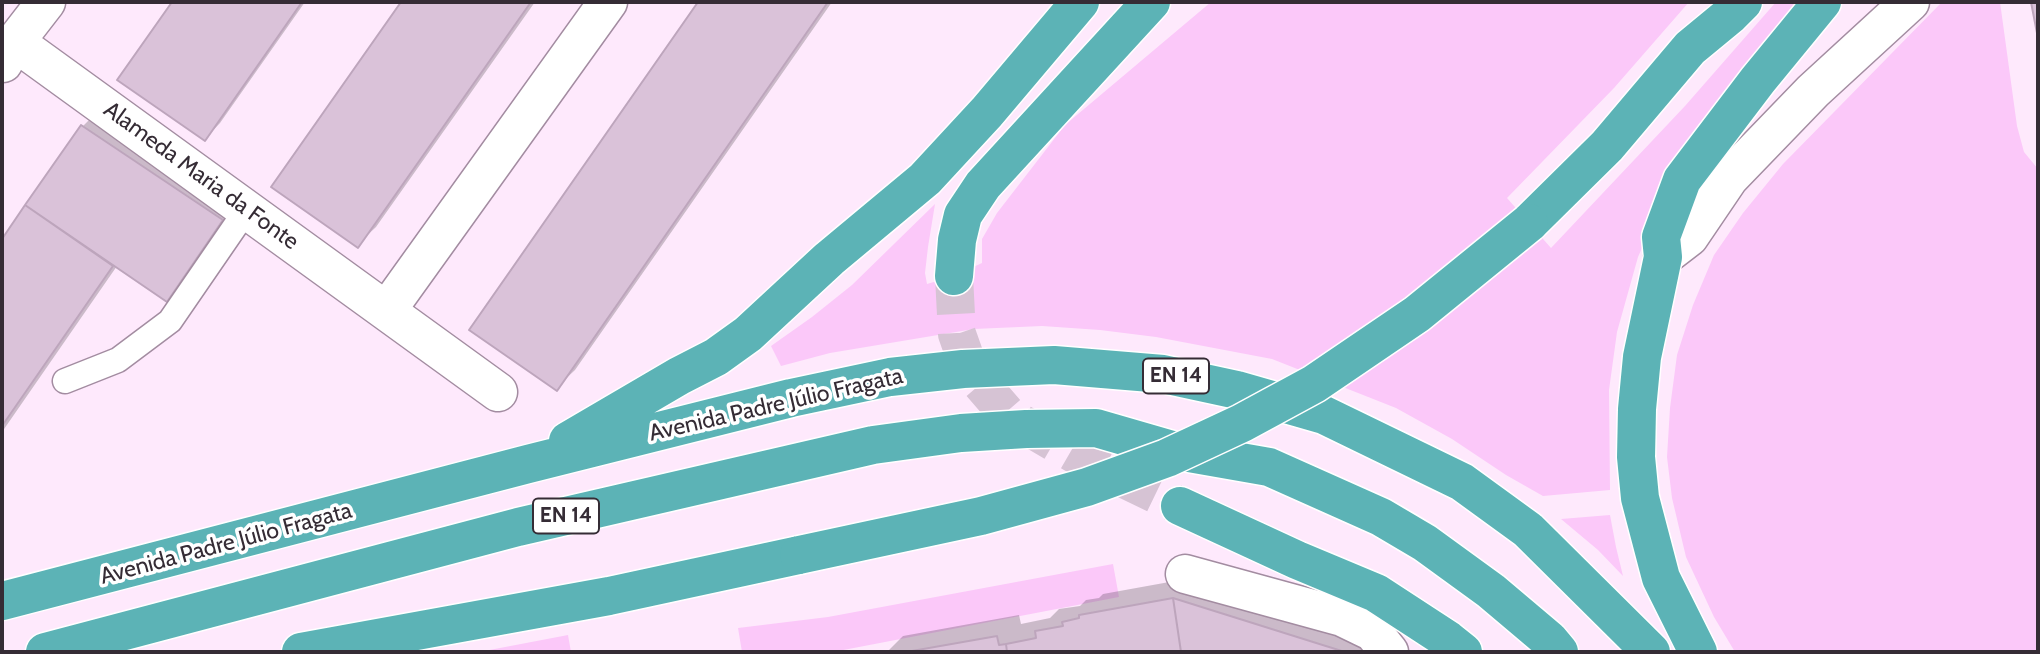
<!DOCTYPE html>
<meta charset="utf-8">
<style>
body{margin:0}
#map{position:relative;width:2040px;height:654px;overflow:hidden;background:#fee9fc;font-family:Cabin,sans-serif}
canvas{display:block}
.frame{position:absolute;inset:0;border:4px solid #352c35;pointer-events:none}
</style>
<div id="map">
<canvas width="2040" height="654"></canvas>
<div class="frame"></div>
</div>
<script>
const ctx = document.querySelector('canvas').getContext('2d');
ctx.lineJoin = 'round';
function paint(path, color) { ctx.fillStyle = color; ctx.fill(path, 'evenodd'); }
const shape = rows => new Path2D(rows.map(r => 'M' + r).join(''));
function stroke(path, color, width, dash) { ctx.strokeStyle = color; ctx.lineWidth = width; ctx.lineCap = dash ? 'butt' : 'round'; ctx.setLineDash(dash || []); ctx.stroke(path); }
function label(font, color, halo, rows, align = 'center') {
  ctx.font = font + ' Cabin,sans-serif'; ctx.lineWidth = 7; ctx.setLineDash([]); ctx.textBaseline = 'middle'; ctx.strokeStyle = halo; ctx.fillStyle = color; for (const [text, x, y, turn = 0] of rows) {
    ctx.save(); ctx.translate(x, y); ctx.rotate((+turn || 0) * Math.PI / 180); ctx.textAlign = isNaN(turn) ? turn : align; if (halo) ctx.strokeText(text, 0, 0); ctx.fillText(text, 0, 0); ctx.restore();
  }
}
const green = shape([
 [1211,2,1689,2,1614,88,1507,198,1551,248,1685,106,1776,2,1801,2,1673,178,1638,257,1617,332,1609,390,1610,490,1543,496,1506,475,1452,439,1396,408,1272,359,1156,337,1100,330,1042,326,974,329,830,353,781,366,771,346,812,317,852,285,935,204,928,247,925,273,927,284,954,276,982,263,982,239,997,213,1065,125],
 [1942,2,2000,2,2017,126,2024,152,2038,169,2038,652,1735,652,1714,617,1686,557,1672,498,1667,457,1670,408,1677,355,1693,305,1714,255,1743,213,1783,164],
 [1610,515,1616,547,1623,576,1598,550,1561,519],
 [1113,564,1119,597,833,652,742,652,738,628,828,617],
 [568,635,571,652,479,652]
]);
const shadow = shape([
 [174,2,305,2,220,123,205,139,120,79],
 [404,2,535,2,376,227,357,245,273,187],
 [700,2,832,2,575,370,556,388,471,330],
 [98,111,237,204,182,285,167,300,117,266,2,432,2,242,83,126],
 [1197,577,1369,631,1372,652,887,652,903,636,1019,615,1021,624,1050,618,1059,609,1080,606,1086,600,1099,598,1103,594]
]);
const building = shape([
 [172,2,302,2,205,141,117,80,172,2],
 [401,2,531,2,358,248,271,187,401,2],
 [698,2,828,2,557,391,469,330,698,2],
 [2031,2,2038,2,2038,38,2036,28,2031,2],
 [81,125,223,220,167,302,25,205,81,125],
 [25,205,113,266,2,426,2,239,25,205],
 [1173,598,1181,652,1007,652,1006,644,1036,638,1035,631,1063,626,1062,622,1079,618,1079,615,1173,598],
 [1173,598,1345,652,1181,652,1173,598],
 [997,636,999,645,1006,644,1007,652,906,652,997,636]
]);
const trunkTunnel = shape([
 [954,276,957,334,970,371,1009,416,1083,459,1180,506]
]);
const service = shape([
 [65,381,118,360,170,321,247,209]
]);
const minor = shape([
 [15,42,498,392],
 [3,63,15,42,46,2],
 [387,310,608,2],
 [1185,574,1342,617,1373,632,1389,652]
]);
const tertiary = shape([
 [1663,257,1689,237,1729,178,1813,91,1910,2]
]);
const trunk = shape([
 [1529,223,1607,146,1690,48,1730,15,1743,2],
 [954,276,957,240,963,215,983,185,1151,2],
 [568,441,679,376,716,357,748,334,829,259,925,179,987,112,1080,2],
 [1180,506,1297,560,1376,593,1448,640,1463,652],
 [2,601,528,464,791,398,890,377,963,369,1054,365,1163,374,1237,390,1324,415,1462,482,1528,530,1651,652],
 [45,652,518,527,873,445,961,433,1026,429,1096,428,1172,450,1269,467,1381,517,1425,543,1491,591,1549,640,1559,652],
 [301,652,609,596,799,555],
 [1698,652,1661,578,1640,498,1636,457,1637,409,1642,357,1663,257,1661,237,1682,180,1758,80,1822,2]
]);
const trunkBridge = shape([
 [799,555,981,516,1087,487,1167,458,1242,423,1314,384,1417,314,1529,223]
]);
const shields = [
 [1176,376,66],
 [566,516,66]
];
const shieldNames = [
 ["EN 14",1176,376],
 ["EN 14",566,516]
];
const streetNames = [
 ["Alameda Maria da Fonte",201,176,36],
 ["Avenida Padre Júlio Fragata",776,405,-13],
 ["Avenida Padre Júlio Fragata",226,544,-15]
];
paint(green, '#fbc8f9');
paint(shadow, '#0003');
paint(building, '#dac2d9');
stroke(building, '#bda5bc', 2);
stroke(trunkTunnel, '#d6c3d4', 38, [38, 19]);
stroke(service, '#a38ca1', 27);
stroke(minor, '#a38ca1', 41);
stroke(tertiary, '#a38ca1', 41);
stroke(trunk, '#fff', 41);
stroke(service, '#fff', 24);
stroke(minor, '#fff', 38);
stroke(tertiary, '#fff', 38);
stroke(trunk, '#5cb3b6', 38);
stroke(trunkBridge, '#fff', 41, []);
stroke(trunkBridge, '#5cb3b6', 38);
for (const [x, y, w] of shields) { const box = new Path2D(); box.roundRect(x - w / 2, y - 17.5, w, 35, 5); ctx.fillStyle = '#fff'; ctx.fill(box); stroke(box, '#352c35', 2); }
label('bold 21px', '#352c35', null, shieldNames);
label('23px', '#352c35', '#fff', streetNames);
</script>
